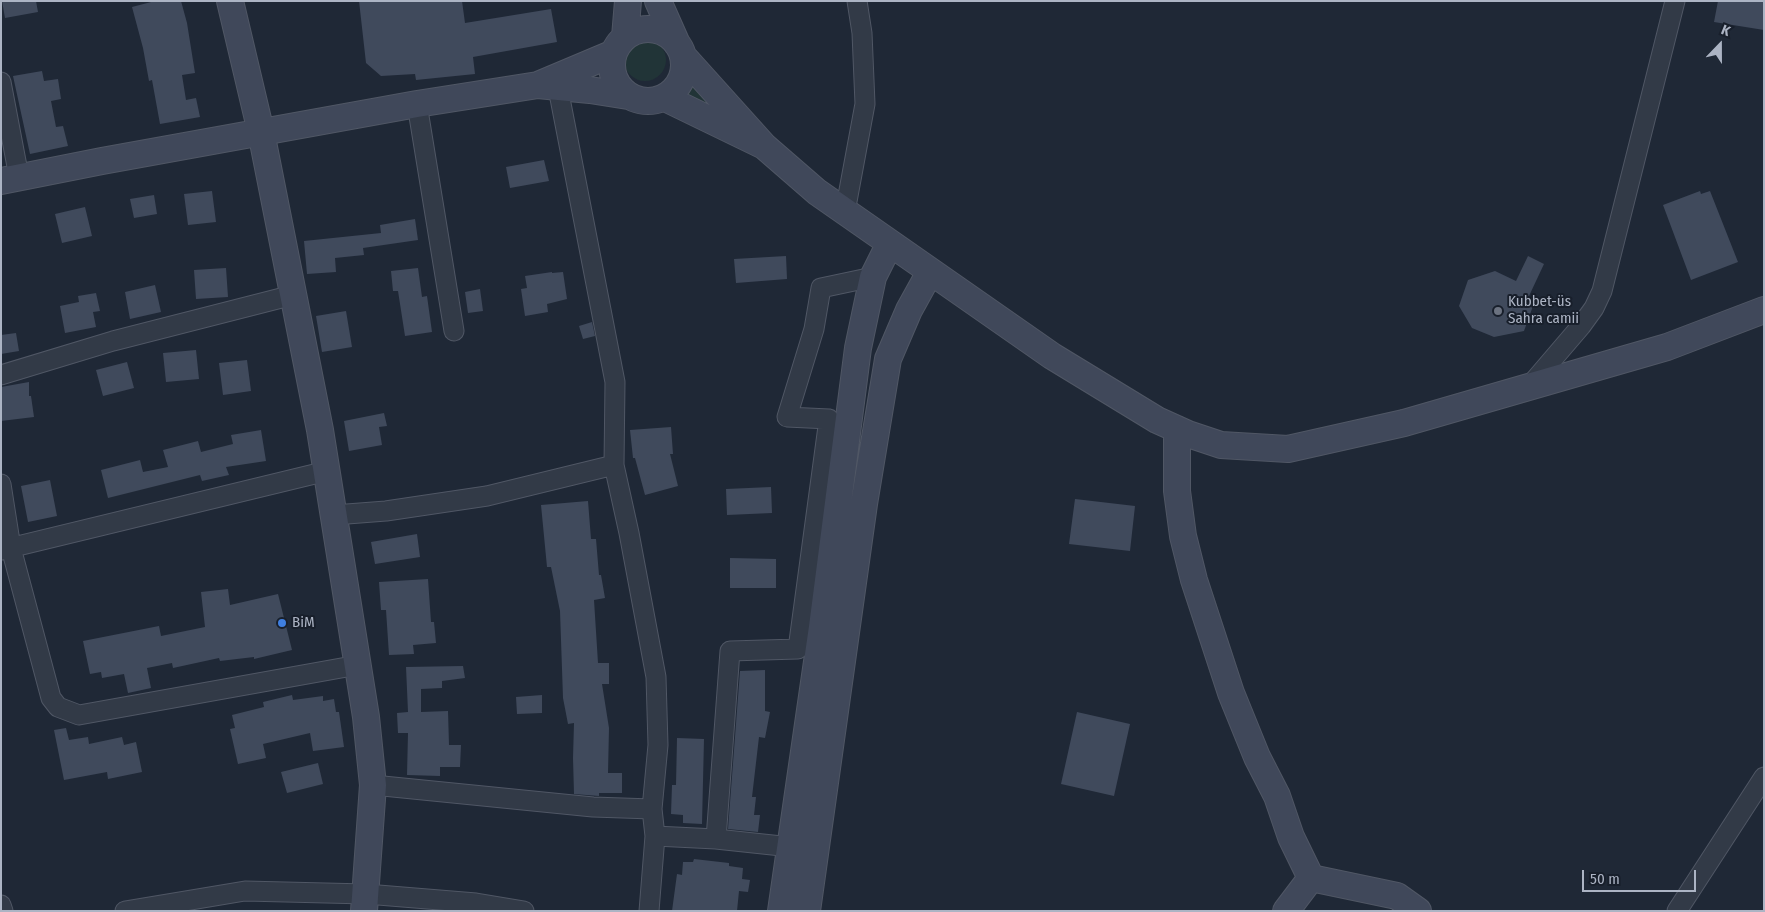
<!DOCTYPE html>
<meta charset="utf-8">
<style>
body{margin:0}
#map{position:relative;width:1765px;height:912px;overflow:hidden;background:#1f2836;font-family:"Fira Sans Condensed",sans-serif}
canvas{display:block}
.frame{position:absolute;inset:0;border:2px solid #acb4c4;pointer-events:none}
.north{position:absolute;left:1695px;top:20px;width:50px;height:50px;-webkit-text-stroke:4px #181f2b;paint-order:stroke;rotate:22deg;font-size:14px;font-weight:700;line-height:20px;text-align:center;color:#acb4c4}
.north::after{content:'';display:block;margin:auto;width:18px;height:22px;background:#acb4c4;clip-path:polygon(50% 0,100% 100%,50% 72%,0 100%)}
.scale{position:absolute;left:1582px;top:870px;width:114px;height:22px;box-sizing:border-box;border:2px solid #acb4c4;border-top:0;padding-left:6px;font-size:15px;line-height:18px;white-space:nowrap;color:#acb4c4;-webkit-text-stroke:4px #181f2b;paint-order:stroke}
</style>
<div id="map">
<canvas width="1765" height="912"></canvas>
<div class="frame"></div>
<div class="north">K</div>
<div class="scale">50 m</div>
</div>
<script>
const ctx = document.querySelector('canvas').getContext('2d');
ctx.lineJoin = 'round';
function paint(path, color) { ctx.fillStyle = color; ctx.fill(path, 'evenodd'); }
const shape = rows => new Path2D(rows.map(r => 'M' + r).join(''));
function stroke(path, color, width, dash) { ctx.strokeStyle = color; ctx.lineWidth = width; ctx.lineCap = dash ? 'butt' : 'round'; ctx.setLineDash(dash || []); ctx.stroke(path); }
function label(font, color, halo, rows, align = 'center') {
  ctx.font = font + ' "Fira Sans Condensed",sans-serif'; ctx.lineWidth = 4; ctx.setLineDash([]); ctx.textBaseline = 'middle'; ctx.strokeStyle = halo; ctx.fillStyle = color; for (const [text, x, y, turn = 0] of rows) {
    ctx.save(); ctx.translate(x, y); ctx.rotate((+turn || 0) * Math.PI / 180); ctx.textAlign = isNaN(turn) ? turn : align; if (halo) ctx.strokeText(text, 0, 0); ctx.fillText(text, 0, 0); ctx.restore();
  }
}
const green = shape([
 '624 60a21 21 0 1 1 42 0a21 21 0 1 1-42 0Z',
 [690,78,726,113,682,93]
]);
const building = shape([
 [2,1,36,1,38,12,5,18],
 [155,1,181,1,187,23,195,73,182,75,186,100,196,98,200,117,160,124,152,80,149,81,143,48,132,7],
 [359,1,462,1,465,23,551,9,557,42,473,57,475,74,416,80,415,74,381,76,366,63],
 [1718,1,1764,1,1764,30,1714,22],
 [42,71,44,81,58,79,61,99,51,101,56,127,63,126,68,146,30,154,13,76],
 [544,160,549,181,510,188,506,167],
 [212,191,216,222,188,225,184,194],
 [1700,191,1701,194,1710,191,1738,262,1691,280,1663,205],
 [154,195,157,214,134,218,130,199],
 [85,207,92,236,62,243,55,214],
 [415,219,418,240,363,248,364,255,335,258,336,272,307,274,304,241,381,233,380,225],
 [786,256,787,279,736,283,734,259],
 [1528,256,1544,264,1529,296,1533,306,1524,331,1494,337,1472,328,1459,306,1468,280,1495,271,1516,281],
 [226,268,228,297,196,299,194,270],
 [418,268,422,297,427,296,432,332,405,336,398,291,393,291,391,271],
 [552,272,552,273,563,272,567,299,547,304,548,312,525,316,521,289,527,288,525,276],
 [155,285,161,312,130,319,125,292],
 [480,289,483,311,468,313,465,292],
 [96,293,100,311,93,312,96,327,65,333,60,306,79,302,78,296],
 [346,311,352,347,322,352,316,316],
 [592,322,595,336,583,339,579,326],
 [16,333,19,351,1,354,1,335],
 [196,350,199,379,166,382,163,353],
 [247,360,251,391,223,395,219,363],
 [127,362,134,388,103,396,96,370],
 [29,382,29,396,31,396,34,417,1,421,1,387],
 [384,413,387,426,379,427,382,445,349,451,344,421],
 [671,427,673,454,670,454,678,486,645,495,635,458,633,458,630,430],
 [261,430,266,461,226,467,229,475,202,481,200,475,108,498,101,470,140,460,143,472,168,467,163,450,198,441,201,452,233,444,231,435],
 [50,480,57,516,28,522,21,486],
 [771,487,772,513,727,515,726,489],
 [1075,499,1135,506,1130,551,1069,544],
 [588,501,591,539,596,539,599,575,601,575,605,598,594,600,598,663,609,663,609,684,602,684,609,728,608,773,622,773,622,793,599,793,599,796,574,794,573,758,574,723,568,724,563,698,560,611,551,567,547,567,541,505],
 [417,534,420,557,375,564,371,542],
 [730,558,776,559,776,588,730,588],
 [428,579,431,622,434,622,436,643,413,645,414,654,389,655,386,610,381,610,379,582],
 [228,589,230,605,278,594,292,650,254,659,254,657,220,661,219,658,173,668,172,663,147,668,151,688,128,693,124,674,102,678,101,672,90,674,83,641,159,626,161,636,205,627,201,592],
 [463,666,465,678,442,681,442,688,421,689,421,712,448,711,449,745,461,745,460,767,440,767,440,776,407,775,408,733,398,733,397,713,408,712,406,667],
 [765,670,765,711,770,712,765,738,759,737,752,797,756,797,754,815,760,815,758,832,728,829,740,671],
 [292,695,293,700,323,696,323,701,334,699,336,712,339,712,344,747,313,751,310,733,263,744,266,758,238,764,230,729,235,728,232,715,264,707,263,702],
 [542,695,542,713,517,714,516,697],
 [1077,712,1130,724,1114,796,1061,784],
 [66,728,69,740,88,737,89,744,122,737,124,745,136,742,142,772,108,779,107,772,64,780,54,730],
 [677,738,704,739,702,824,683,823,683,815,671,814,672,785,676,785],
 [318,763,323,784,287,793,281,772],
 [694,859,729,863,729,866,743,868,742,879,750,880,748,892,739,891,737,911,672,911,677,874,682,875,683,862,693,862]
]);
const street = shape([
 [1,82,19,177],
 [558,88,615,382,614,465],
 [417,104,454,331],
 [845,212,865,104,862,33,857,1],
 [1,375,113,341,293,295],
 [1528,388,1581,326,1594,308,1602,291,1675,1],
 [1,484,11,548,51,698,58,707,79,715,358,665],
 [334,515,386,511,487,496,614,465,629,533,656,677,658,745,652,809,655,836,649,911],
 [1,550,327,471],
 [373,785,593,807,652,809],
 [655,836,716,839,791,847],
 [716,839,730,651,798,649,829,419,787,417,814,329,821,288,873,277],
 [1,905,3,911],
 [125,911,245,891,366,894,476,903,524,911],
 [1677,911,1764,777]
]);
const secondary = shape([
 [230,1,261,132,320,430,366,717,373,785,364,911],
 [658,1,677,44],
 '612 65a36 36 0 1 1 72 0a36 36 0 1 1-72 0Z',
 [625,37,628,1],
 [614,53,538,85,590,90,628,96],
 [665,98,764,146,683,56],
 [764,146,817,192,1052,356,1157,420,1188,434,1221,445,1288,449,1404,423,1667,347,1764,310],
 [1,181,102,161,417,104,538,85],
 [1177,429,1177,491,1183,536,1194,580,1231,693,1257,757,1277,796,1291,837,1311,878,1397,896,1418,911],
 [781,911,822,627,858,348,873,277,890,243],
 [807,911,864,504,888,359,909,310,930,272],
 [1286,911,1311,878]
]);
const markers = [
 [1498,311,5,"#6b7280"],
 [282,623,5,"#3f7fe0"]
];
const poiNames = [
 ["Kubbet-üs",1508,302],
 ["Sahra camii",1508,319],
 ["BiM",292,623]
];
paint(green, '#213437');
paint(building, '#404a5c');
stroke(street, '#505765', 21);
stroke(secondary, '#505765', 28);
stroke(street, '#323a47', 19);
stroke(secondary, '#40485a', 26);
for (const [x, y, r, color] of markers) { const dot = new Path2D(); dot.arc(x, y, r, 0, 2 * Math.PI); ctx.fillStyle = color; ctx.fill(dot); stroke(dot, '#181f2b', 2); }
label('15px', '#acb4c4', '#181f2b', poiNames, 'left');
</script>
